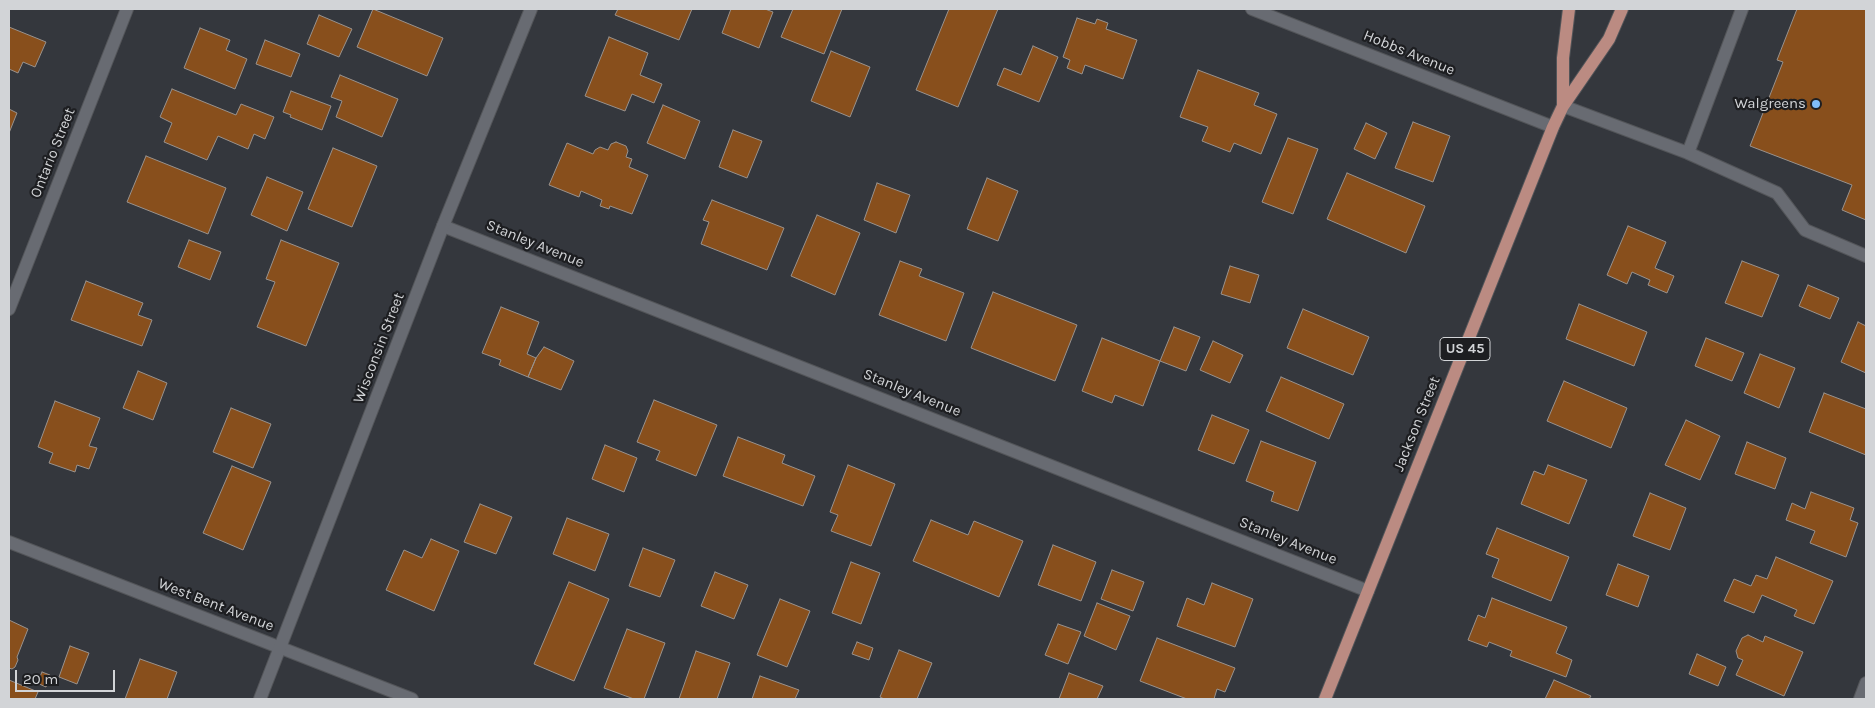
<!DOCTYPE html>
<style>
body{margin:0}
#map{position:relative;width:1875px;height:708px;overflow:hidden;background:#34373d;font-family:Karla,sans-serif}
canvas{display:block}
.frame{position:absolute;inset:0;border:10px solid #d2d4d7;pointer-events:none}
.scale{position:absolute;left:15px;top:670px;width:100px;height:22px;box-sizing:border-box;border:2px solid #d2d4d7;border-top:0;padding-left:6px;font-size:15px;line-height:18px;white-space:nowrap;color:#d2d4d7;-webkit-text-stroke:4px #1d1e21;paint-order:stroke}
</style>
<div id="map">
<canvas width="1875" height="708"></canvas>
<div class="frame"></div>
<div class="scale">20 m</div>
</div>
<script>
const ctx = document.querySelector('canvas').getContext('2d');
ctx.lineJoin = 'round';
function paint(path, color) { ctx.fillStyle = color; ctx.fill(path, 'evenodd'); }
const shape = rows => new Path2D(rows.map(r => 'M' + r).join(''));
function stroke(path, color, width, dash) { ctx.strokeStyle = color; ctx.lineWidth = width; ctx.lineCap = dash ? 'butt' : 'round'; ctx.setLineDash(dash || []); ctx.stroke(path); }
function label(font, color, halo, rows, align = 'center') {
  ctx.font = font + ' Karla,sans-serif'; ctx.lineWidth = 4.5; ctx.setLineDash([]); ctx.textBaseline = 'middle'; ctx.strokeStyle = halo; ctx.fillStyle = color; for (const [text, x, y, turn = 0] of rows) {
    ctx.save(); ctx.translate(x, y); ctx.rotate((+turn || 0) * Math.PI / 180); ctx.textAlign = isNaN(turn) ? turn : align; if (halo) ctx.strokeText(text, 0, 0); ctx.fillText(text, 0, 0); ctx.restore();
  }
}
const building = shape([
 [373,9,443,38,427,76,357,47,373,9],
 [618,9,692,9,679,40,615,15,618,9],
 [731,9,765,9,773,12,759,48,722,33,731,9],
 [793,9,842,9,824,54,781,37,793,9],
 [949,9,998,9,958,107,916,90,949,9],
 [1797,9,1866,9,1866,220,1842,210,1852,185,1750,146,1783,62,1777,60,1797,9],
 [319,15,352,29,339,57,307,44,319,15],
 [1077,18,1095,24,1097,19,1108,23,1106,29,1137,40,1123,79,1085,65,1082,74,1067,68,1070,60,1063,57,1077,18],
 [9,27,46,42,35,67,23,62,18,73,9,69,9,27],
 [200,28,230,40,226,50,247,59,235,89,184,68,200,28],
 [609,37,648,53,640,75,662,84,654,103,632,94,625,111,585,96,609,37],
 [265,40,300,54,291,77,256,64,265,40],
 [1033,46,1058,57,1039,102,997,85,1004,68,1021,75,1033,46],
 [831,51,870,67,850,117,811,101,831,51],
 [1198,70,1259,93,1254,105,1277,114,1261,154,1234,143,1230,152,1202,141,1208,127,1180,117,1198,70],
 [340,75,398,99,382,137,336,117,342,101,331,97,340,75],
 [172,89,236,115,241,104,274,117,265,139,254,134,248,149,218,136,207,160,164,142,172,123,160,117,172,89],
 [291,91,331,106,322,130,290,117,291,115,283,112,291,91],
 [663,105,700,121,685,159,647,143,663,105],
 [9,109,17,113,9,133,9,109],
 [1413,122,1450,136,1433,182,1395,168,1413,122],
 [1366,123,1387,133,1375,159,1354,149,1366,123],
 [733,130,762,141,747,178,719,167,733,130],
 [1288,138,1318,149,1293,214,1262,202,1288,138],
 [616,142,626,146,628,151,626,157,632,159,629,167,648,175,632,214,610,206,609,209,600,206,602,200,581,191,579,197,549,185,567,143,593,154,595,150,600,147,608,150,611,144,616,142],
 [333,148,377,166,352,227,308,209,333,148],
 [146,156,226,188,208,234,127,202,146,156],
 [1347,173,1425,206,1406,253,1327,219,1347,173],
 [267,177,303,192,287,231,251,215,267,177],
 [987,178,1018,191,998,241,967,229,987,178],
 [877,183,910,195,896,233,864,220,877,183],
 [712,200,784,228,767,270,701,244,709,222,703,220,712,200],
 [817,215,860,233,835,295,791,276,817,215],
 [1628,226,1666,242,1655,268,1674,276,1667,293,1648,285,1650,280,1632,272,1627,284,1607,275,1628,226],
 [189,240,221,252,210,280,178,267,189,240],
 [281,240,339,263,306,346,257,327,275,282,266,279,281,240],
 [900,261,922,269,919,276,964,293,946,341,879,315,900,261],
 [1742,261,1779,275,1762,317,1725,303,1742,261],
 [1230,266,1259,275,1250,303,1221,294,1230,266],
 [86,281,143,303,138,315,152,320,142,346,71,320,86,281],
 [1808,285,1839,298,1830,319,1799,306,1808,285],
 [993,292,1077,325,1055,381,971,348,993,292],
 [1579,304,1647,332,1634,366,1566,339,1579,304],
 [501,307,539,322,527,354,536,358,528,377,499,365,501,360,482,353,501,307],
 [1303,309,1369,337,1353,375,1287,348,1303,309],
 [1858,322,1866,326,1866,373,1841,362,1858,322],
 [1174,327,1200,337,1186,371,1160,361,1174,327],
 [1102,338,1160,361,1143,406,1115,395,1112,403,1082,391,1102,338],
 [1706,338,1744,353,1732,381,1695,366,1706,338],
 [1213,341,1243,355,1230,383,1200,370,1213,341],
 [544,347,574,361,561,390,528,377,536,358,544,347],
 [1760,354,1795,368,1779,408,1744,393,1760,354],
 [138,371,167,383,153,420,123,408,138,371],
 [1281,377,1344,404,1329,439,1266,411,1281,377],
 [1564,381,1627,408,1611,448,1547,421,1564,381],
 [1824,393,1866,409,1866,455,1809,432,1824,393],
 [654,400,717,425,696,476,656,460,660,451,637,442,654,400],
 [55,401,100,418,89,446,97,448,89,469,77,465,75,472,49,463,53,453,38,447,55,401],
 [231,408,271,424,253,468,213,452,231,408],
 [1212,415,1249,430,1234,464,1198,450,1212,415],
 [1686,420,1720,436,1700,480,1665,465,1686,420],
 [738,437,785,455,782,463,815,476,803,506,723,476,738,437],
 [1261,441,1316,462,1298,511,1271,501,1274,492,1246,481,1261,441],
 [1747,442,1786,458,1775,489,1735,474,1747,442],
 [605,445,637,458,624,492,592,479,605,445],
 [848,465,895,484,871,546,831,531,838,515,830,512,848,465],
 [1548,465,1587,480,1569,524,1521,504,1534,471,1544,475,1548,465],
 [232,466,271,482,243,550,203,533,232,466],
 [1811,492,1854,508,1850,520,1858,523,1846,557,1810,543,1815,531,1786,520,1792,503,1805,509,1811,492],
 [1650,493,1686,508,1670,550,1633,536,1650,493],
 [480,504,512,517,496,554,464,542,480,504],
 [567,518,609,534,595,571,553,554,567,518],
 [931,520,968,535,974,521,1023,541,999,597,913,561,931,520],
 [1497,528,1569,557,1551,601,1492,577,1499,559,1486,554,1497,528],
 [431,539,459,551,434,611,386,590,404,550,422,558,431,539],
 [1053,545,1096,562,1081,601,1038,585,1053,545],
 [643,548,675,560,660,597,629,586,643,548],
 [1776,557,1833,581,1814,624,1794,616,1797,610,1762,595,1754,613,1724,601,1734,579,1751,586,1756,575,1767,579,1776,557],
 [851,562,880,573,861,624,832,613,851,562],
 [1618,564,1649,576,1638,607,1606,595,1618,564],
 [1112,570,1144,582,1133,611,1101,599,1112,570],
 [715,572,748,585,734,619,701,606,715,572],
 [569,582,609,599,574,681,534,664,569,582],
 [1212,583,1253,599,1235,647,1177,626,1187,598,1204,605,1212,583],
 [1492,598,1567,627,1556,653,1572,660,1566,677,1510,656,1512,651,1489,642,1487,647,1468,640,1478,615,1485,618,1492,598],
 [780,599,810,611,787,667,757,655,780,599],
 [1097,603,1130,616,1116,650,1084,636,1097,603],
 [9,620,28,629,17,657,18,660,15,667,12,669,9,668,9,620],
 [1058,624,1081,632,1068,664,1045,655,1058,624],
 [627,629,665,643,644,699,634,699,604,688,627,629],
 [1748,635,1763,642,1765,636,1803,652,1784,696,1736,675,1743,660,1738,658,1736,651,1742,638,1748,635],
 [1157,638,1235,668,1225,692,1217,689,1214,699,1187,699,1140,681,1157,638],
 [857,642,873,648,869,660,852,654,857,642],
 [70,646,89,653,77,684,59,677,70,646],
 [899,650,932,663,917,699,884,699,880,697,899,650],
 [696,651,730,663,717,699,679,699,696,651],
 [1697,654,1726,667,1718,686,1689,674,1697,654],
 [140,659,177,672,167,699,125,699,140,659],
 [42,672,50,675,46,687,37,683,42,672],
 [1069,673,1103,686,1097,699,1059,699,1069,673],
 [760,676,799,690,795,699,752,699,760,676],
 [9,680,38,692,35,699,9,699,9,680],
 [1554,680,1591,696,1589,699,1545,699,1554,680]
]);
const service = shape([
 [1563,106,1688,153,1742,9],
 [1688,153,1777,193,1805,230,1866,256]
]);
const minor = shape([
 [1252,9,1553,127],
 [443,226,1368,591],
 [9,309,127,9],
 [9,542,412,699],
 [1860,699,1866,683]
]);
const tertiary = shape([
 [260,699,443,226,531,9]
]);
const primary = shape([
 [1563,106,1563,58,1569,9],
 [1325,699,1553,127,1563,106,1609,39,1622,9]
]);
const markers = [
 [1816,104,5,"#80bdfa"]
];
const shields = [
 [1465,349,50]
];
const shieldNames = [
 ["US 45",1465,349]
];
const streetNames = [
 ["Hobbs Avenue",1409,53,22],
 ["Ontario Street",53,153,-68],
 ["Stanley Avenue",535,244,22],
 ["Wisconsin Street",379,348,-69],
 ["Stanley Avenue",912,393,22],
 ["Jackson Street",1417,424,-68],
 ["Stanley Avenue",1288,541,22],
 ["West Bent Avenue",216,605,21]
];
const poiNames = [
 ["Walgreens",1806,104]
];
paint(building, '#884f1c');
stroke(building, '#99928d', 1);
stroke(service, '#535559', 14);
stroke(minor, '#535559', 14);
stroke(tertiary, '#535559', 14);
stroke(primary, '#535559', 14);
stroke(service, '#686b72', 12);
stroke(minor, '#686b72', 12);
stroke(tertiary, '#686b72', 12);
stroke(primary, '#bb8b82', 12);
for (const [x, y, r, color] of markers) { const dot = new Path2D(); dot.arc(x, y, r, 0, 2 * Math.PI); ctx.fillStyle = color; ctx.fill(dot); stroke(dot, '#1d1e21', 2); }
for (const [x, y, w] of shields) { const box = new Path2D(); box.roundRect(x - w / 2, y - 11.5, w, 23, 4); ctx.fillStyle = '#1d1e21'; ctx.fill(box); stroke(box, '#d2d4d7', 1); }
label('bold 14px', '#d2d4d7', null, shieldNames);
label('15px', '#d2d4d7', '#1d1e21', streetNames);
label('15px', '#d2d4d7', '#1d1e21', poiNames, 'right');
</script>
